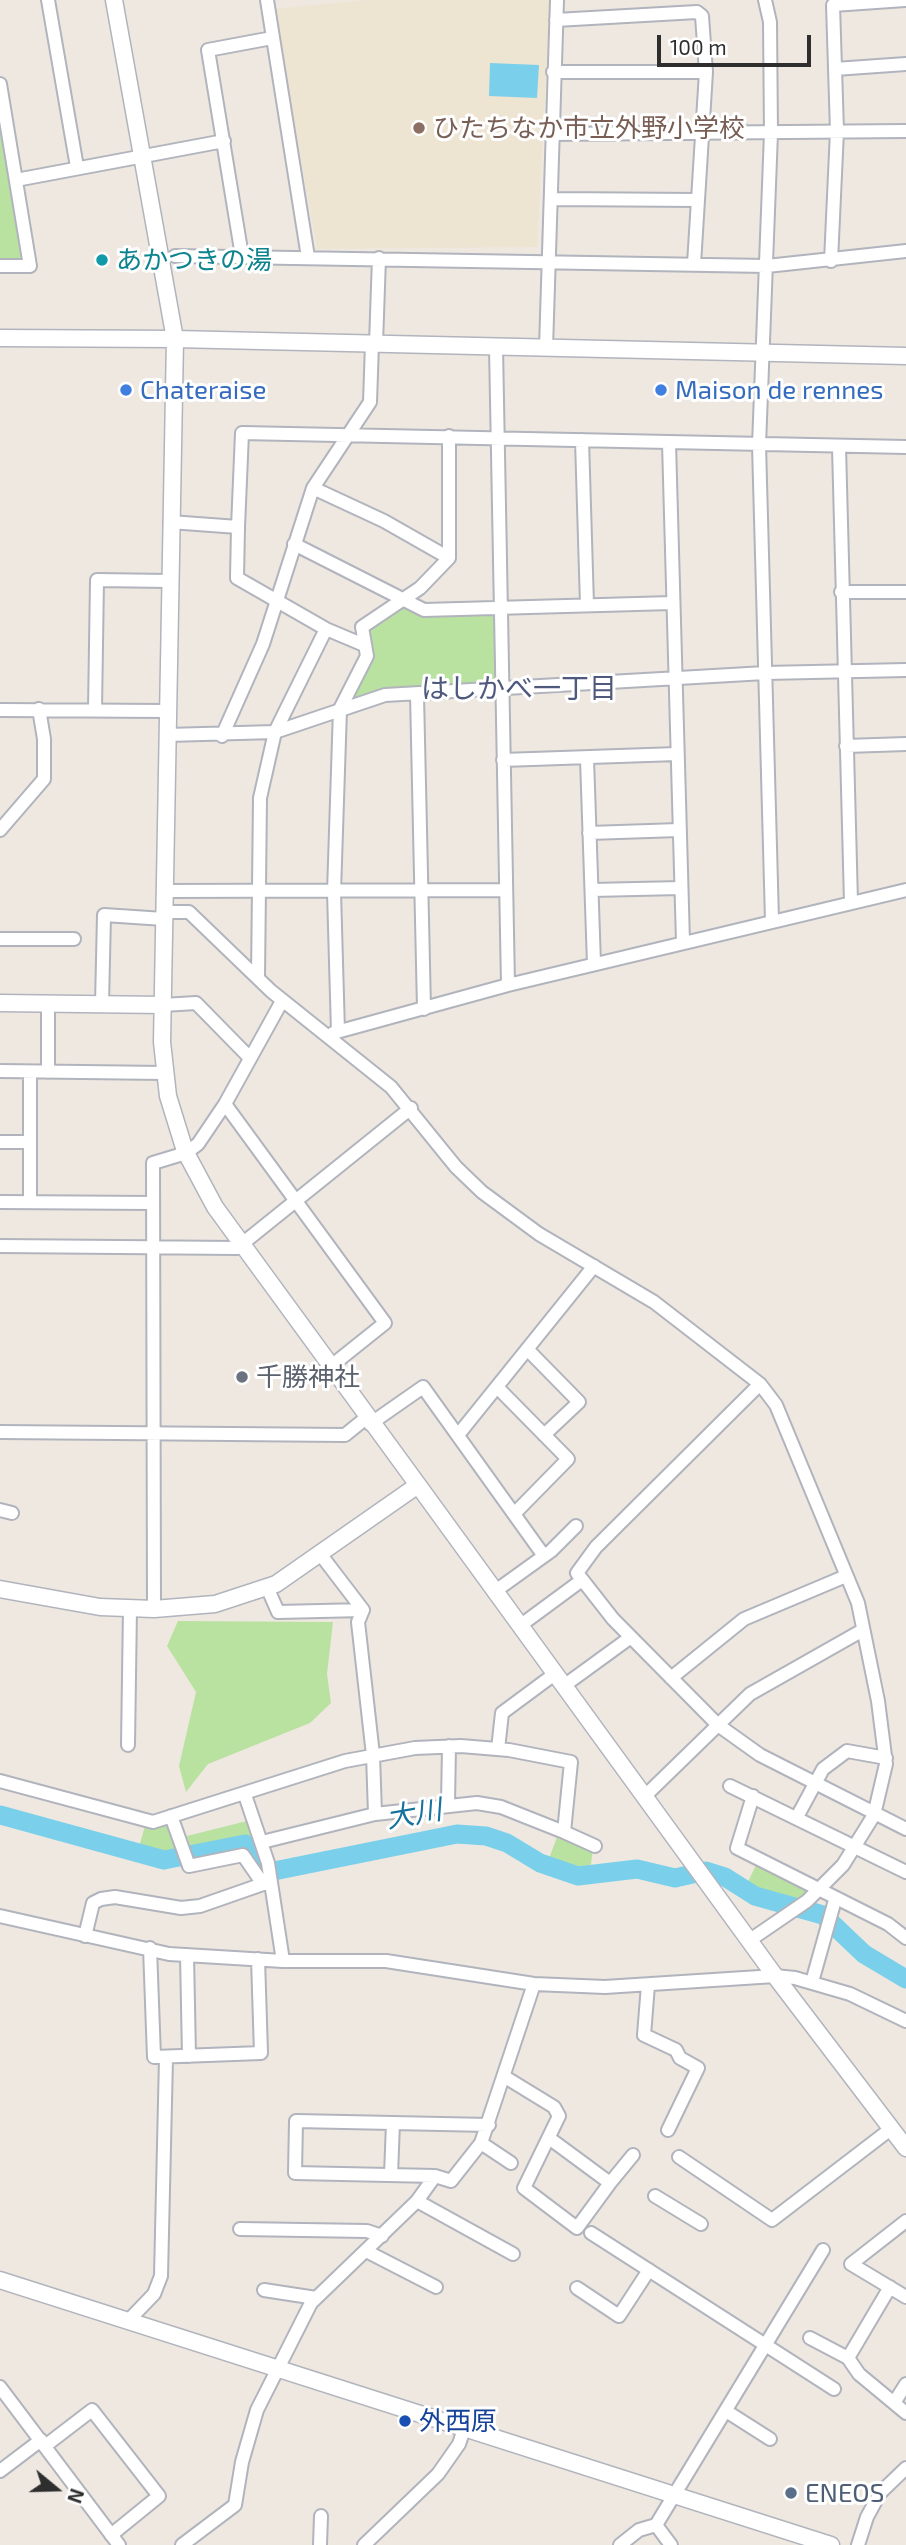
<!DOCTYPE html>
<meta charset="utf-8">
<style>
body{margin:0}
#map{position:relative;width:906px;height:2545px;overflow:hidden;background:#eee8e1;font-family:"Exo 2",sans-serif}
canvas{display:block}
.north{position:absolute;left:21px;top:2454px;width:70px;height:70px;-webkit-text-stroke:5px #fff;paint-order:stroke;rotate:109deg;font-size:19px;font-weight:700;line-height:28px;text-align:center;color:#2e2e2e}
.north::after{content:'';display:block;margin:auto;width:24px;height:32px;background:#2e2e2e;clip-path:polygon(50% 0,100% 100%,50% 72%,0 100%)}
.scale{position:absolute;left:657px;top:35px;width:154px;height:32px;box-sizing:border-box;border:4px solid #2e2e2e;border-top:0;padding-left:9px;font-size:21px;line-height:24px;white-space:nowrap;color:#2e2e2e;-webkit-text-stroke:5px #fff;paint-order:stroke}
</style>
<div id="map">
<canvas width="906" height="2545"></canvas>
<div class="north">N</div>
<div class="scale">100 m</div>
</div>
<script>
const ctx = document.querySelector('canvas').getContext('2d');
ctx.lineJoin = 'round';
function paint(path, color) { ctx.fillStyle = color; ctx.fill(path, 'evenodd'); }
const shape = rows => new Path2D(rows.map(r => 'M' + r).join(''));
function stroke(path, color, width, dash) { ctx.strokeStyle = color; ctx.lineWidth = width; ctx.lineCap = dash ? 'butt' : 'round'; ctx.setLineDash(dash || []); ctx.stroke(path); }
function label(font, color, halo, rows, align = 'center') {
  ctx.font = font + ' "Exo 2","Noto Sans JP",sans-serif'; ctx.lineWidth = 6; ctx.setLineDash([]); ctx.textBaseline = 'middle'; ctx.strokeStyle = halo; ctx.fillStyle = color; for (const [text, x, y, turn = 0] of rows) {
    ctx.save(); ctx.translate(x, y); ctx.rotate((+turn || 0) * Math.PI / 180); ctx.textAlign = isNaN(turn) ? turn : align; if (halo) ctx.strokeText(text, 0, 0); ctx.fillText(text, 0, 0); ctx.restore();
  }
}
const education = shape([
 [365,0,550,0,537,247,317,249,274,9]
]);
const green = shape([
 [0,119,22,256,17,260,0,260],
 [401,606,493,614,496,617,497,680,494,684,376,690,354,698,353,695,374,657,366,629],
 [178,1621,333,1622,327,1674,331,1703,310,1723,208,1764,186,1792,179,1766,196,1692,167,1646],
 [171,1818,182,1853,164,1857,138,1851,146,1822],
 [251,1820,261,1857,247,1841,192,1851,187,1836],
 [559,1832,593,1849,590,1871,548,1861],
 [758,1861,805,1885,807,1894,794,1905,756,1895,745,1888]
]);
const water = shape([
 [490,63,539,65,537,98,489,96]
]);
const river = shape([
 [0,1815,164,1860,245,1844,263,1871,269,1872,457,1834,486,1836,507,1843,540,1863,578,1876,637,1869,675,1878,706,1871,725,1877,755,1896,823,1915,864,1954,906,1979]
]);
const minor = shape([
 [48,0,77,167],
 [267,0,308,257],
 [765,0,770,22,771,133,759,445,772,920],
 [556,20,697,12,702,16,706,72,694,264],
 [835,69,906,64],
 [553,72,706,72],
 [0,84,30,266,0,266],
 [552,134,906,131],
 [16,180,224,141],
 [551,199,698,200],
 [175,256,767,266,906,251],
 [242,256,208,50,272,38],
 [831,261,837,131,833,5,905,0],
 [376,344,379,258],
 [496,347,508,985],
 [546,348,557,0],
 [582,440,587,605],
 [669,443,683,942],
 [839,447,851,902],
 [313,488,384,521,449,558],
 [170,522,238,527,237,578,326,629,364,645],
 [238,527,242,433,906,447],
 [294,544,424,610,672,603],
 [841,592,906,592],
 [417,695,424,1009],
 [0,710,167,711],
 [95,710,97,580,169,581],
 [167,735,275,732,385,695,765,673,906,670],
 [222,736,263,644,313,488,370,402,372,344],
 [846,746,906,744],
 [587,759,594,964],
 [503,760,677,754],
 [0,830,44,779,44,739,39,709],
 [589,833,679,830],
 [592,890,681,888],
 [165,891,505,890],
 [164,912,189,912,271,991,391,1087,456,1167,482,1192,539,1234,654,1302,760,1384,776,1405,858,1603,878,1701,886,1764,874,1815,843,1865,807,1901,750,1940],
 [0,939,74,939],
 [258,977,260,798,275,732,326,629],
 [282,1001,225,1104,385,1323,330,1367],
 [102,1004,104,915,164,919],
 [163,1005,196,1003,250,1058],
 [338,1032,334,892,340,709,367,656,362,627,420,588,449,558,449,436],
 [333,1033,508,985,906,890],
 [0,1071,164,1073],
 [48,1072,48,1004],
 [0,1142,30,1142],
 [0,1202,153,1203],
 [30,1202,30,1072],
 [0,1246,237,1248,411,1108],
 [527,1349,579,1402,544,1435],
 [760,1384,596,1547,577,1573,613,1619,718,1725,750,1694,863,1630],
 [497,1387,568,1459,515,1513],
 [370,1424,423,1387,544,1556],
 [0,1432,345,1435,366,1418],
 [458,1435,594,1266],
 [0,1510,12,1513],
 [321,1555,363,1610,358,1622,373,1755,375,1814],
 [267,1587,278,1612,363,1610],
 [494,1592,551,1551,576,1526],
 [154,1609,153,1163,186,1153,198,1144,225,1104],
 [521,1625,582,1580],
 [671,1678,744,1619,846,1576],
 [565,1685,631,1637],
 [128,1745,130,1608],
 [498,1749,502,1713,556,1673],
 [0,1781,153,1822,345,1761,415,1748,461,1746,509,1750,571,1762,564,1832,501,1807,477,1803,375,1814,262,1842],
 [730,1786,906,1872],
 [245,1795,268,1863,283,1961],
 [646,1795,718,1725,760,1755,906,1829],
 [753,1796,737,1848,888,1924,906,1938],
 [448,1804,449,1746],
 [171,1816,189,1866,243,1855,263,1884,268,1884],
 [797,1817,823,1769,847,1751,886,1758],
 [564,1832,595,1846],
 [0,1916,169,1954,283,1961,386,1961,534,1984,605,1987,775,1976,795,1978,850,1994,906,2021],
 [85,1936,93,1903,101,1899,115,1897,181,1908,200,1906,263,1884],
 [150,1948,154,2057,261,2053,258,1959],
 [187,1955,189,2056],
 [812,1982,835,1900],
 [648,1985,644,2035,676,2050,680,2058,698,2068,668,2130],
 [505,2077,554,2107,559,2116,524,2188,577,2228,610,2183,549,2138],
 [481,2143,511,2163],
 [679,2157,772,2220,892,2128],
 [391,2175,393,2123],
 [435,2176,295,2173,296,2121,489,2125],
 [610,2183,633,2155],
 [655,2196,701,2224],
 [417,2201,513,2254],
 [906,2221,851,2264,906,2297],
 [240,2229,367,2231,382,2236],
 [591,2233,834,2389],
 [366,2251,436,2287],
 [890,2287,848,2358,859,2374,906,2413],
 [577,2288,619,2316,649,2270],
 [264,2290,316,2298],
 [128,2321,154,2294,161,2276,166,2058],
 [810,2338,848,2358],
 [0,2387,119,2545],
 [894,2403,906,2384],
 [726,2411,770,2439],
 [45,2446,92,2410,159,2496,111,2535],
 [0,2471,41,2440],
 [656,2525,671,2545],
 [182,2545,235,2505,242,2462,257,2410,311,2303,417,2201,435,2176,451,2181,481,2143,534,1984],
 [320,2545,321,2516],
 [364,2545,438,2474,459,2444,464,2429],
 [620,2545,639,2530,656,2525,823,2250],
 [858,2545,867,2517,880,2493,906,2468]
]);
const tertiary = shape([
 [114,0,175,339,162,1042,168,1096,185,1151,215,1207,418,1485],
 [0,338,175,339,906,356],
 [0,1003,163,1005],
 [0,1589,100,1607,154,1609,215,1604,276,1584,418,1485,775,1976,906,2148],
 [0,2280,831,2545]
]);
const markers = [
 [419,128,7,"#8d6e63"],
 [102,260,7,"#0f9aa8"],
 [126,390,7,"#3f7fe0"],
 [661,390,7,"#3f7fe0"],
 [242,1377,7,"#6b7280"],
 [405,2421,7,"#1a4fb4"],
 [791,2493,7,"#5c6f8a"]
];
const educationNames = [
 ["ひたちなか市立外野小学校",433,128]
];
const cultureNames = [
 ["あかつきの湯",116,260]
];
const shopNames = [
 ["Chateraise",140,390],
 ["Maison de rennes",675,390]
];
const worshipNames = [
 ["千勝神社",256,1377]
];
const transitNames = [
 ["外西原",419,2421]
];
const serviceNames = [
 ["ENEOS",805,2493]
];
const neighbourhoodNames = [
 ["はしかべ一丁目",519,689]
];
const waterNames = [
 ["大川",414,1814,-10]
];
paint(education, '#eee4d2');
paint(green, '#b9e2a1');
paint(water, '#7ad0ea');
stroke(river, '#7ad0ea', 19);
stroke(minor, '#b1b4bd', 16);
stroke(tertiary, '#b1b4bd', 19);
stroke(minor, '#fff', 12);
stroke(tertiary, '#fff', 16);
for (const [x, y, r, color] of markers) { const dot = new Path2D(); dot.arc(x, y, r, 0, 2 * Math.PI); ctx.fillStyle = color; ctx.fill(dot); stroke(dot, '#fff', 2.5); }
label('26px', '#785e54', '#fff', educationNames, 'left');
label('26px', '#0d838f', '#fff', cultureNames, 'left');
label('26px', '#366cbe', '#fff', shopNames, 'left');
label('26px', '#5b616d', '#fff', worshipNames, 'left');
label('26px', '#164399', '#fff', transitNames, 'left');
label('26px', '#4e5e75', '#fff', serviceNames, 'left');
label('28px', '#4f597d', '#fff', neighbourhoodNames);
label('italic 28px', '#14719c', '#fff', waterNames);
</script>
